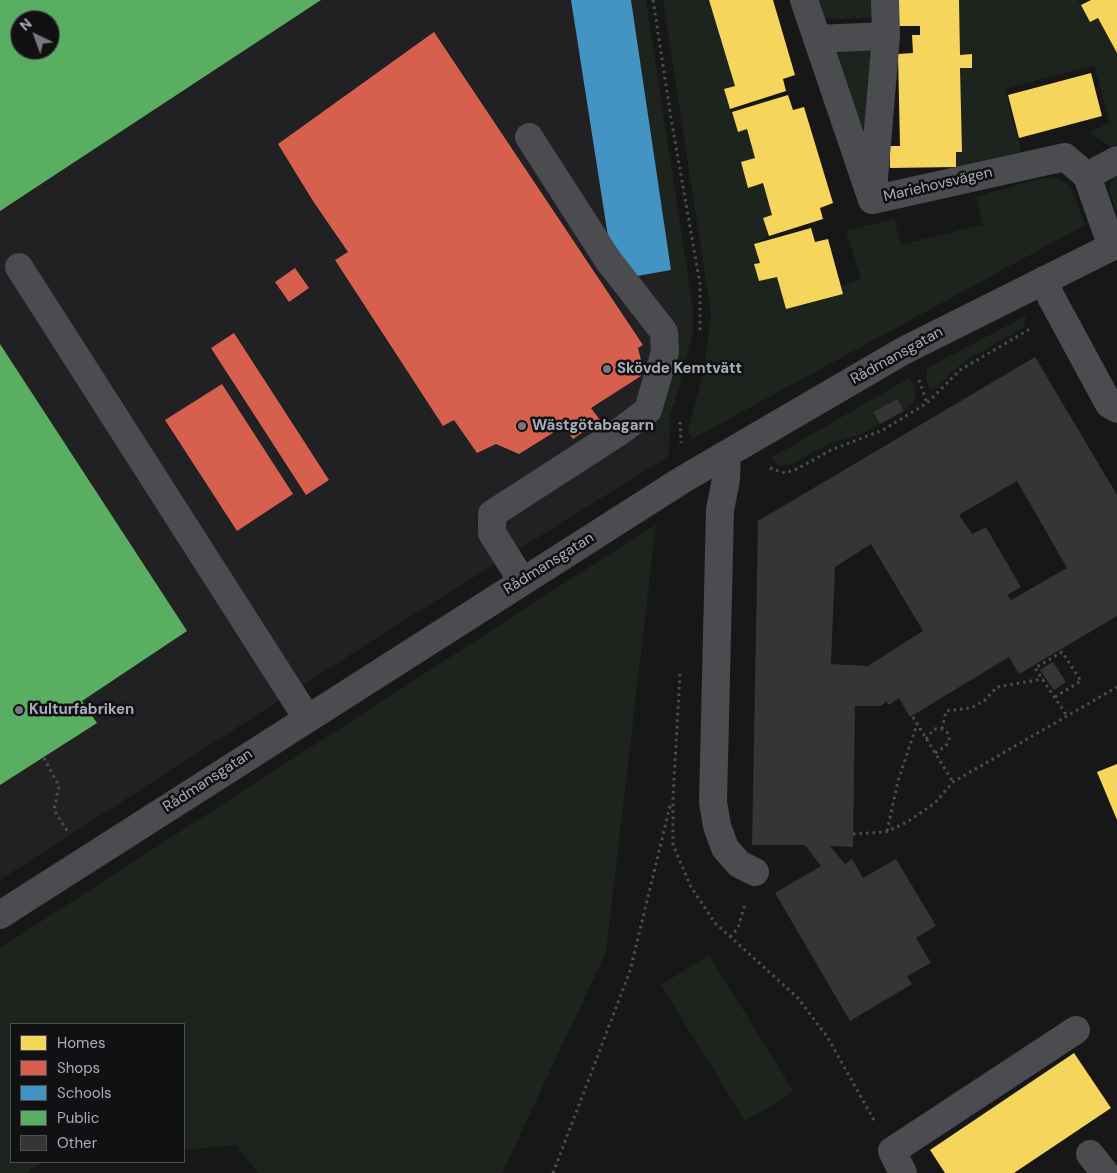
<!DOCTYPE html>
<meta charset="utf-8">
<style>
body{margin:0}
#map{position:relative;width:1117px;height:1173px;overflow:hidden;background:#171717;font-family:"DM Sans",sans-serif}
canvas{display:block}
.legend{position:absolute;left:10px;top:1023px;width:175px;height:140px;box-sizing:border-box;background:#111113;border:1px solid #4d4f55;margin:0;padding:6px 9px;list-style:none;font-size:15px;color:#a8adb8}
.legend li{display:flex;align-items:center;gap:10px;height:25px}
.legend b{width:25px;border:1px solid #4d4f55}
.north{position:absolute;left:10px;top:10px;width:50px;height:50px;box-sizing:border-box;background:#111113;border:1px solid #4d4f55;border-radius:50%;rotate:318deg;font-size:14px;font-weight:700;line-height:20px;text-align:center;color:#a8adb8}
.north::after{content:'';display:block;margin:auto;width:18px;height:22px;background:#757880;clip-path:polygon(50% 0,100% 100%,50% 72%,0 100%)}
</style>
<div id="map">
<canvas width="1117" height="1173"></canvas>
<ul class="legend">
<li><b style="height:14px;background:#f6d55c"></b>Homes</li>
<li><b style="height:14px;background:#d6604d"></b>Shops</li>
<li><b style="height:14px;background:#4393c3"></b>Schools</li>
<li><b style="height:14px;background:#5aae61"></b>Public</li>
<li><b style="height:14px;background:#353536"></b>Other</li>
</ul>
<div class="north">N</div>
</div>
<script>
const ctx = document.querySelector('canvas').getContext('2d');
ctx.lineJoin = 'round';
function paint(path, color) { ctx.fillStyle = color; ctx.fill(path, 'evenodd'); }
const shape = rows => new Path2D(rows.map(r => 'M' + r).join(''));
function stroke(path, color, width, dash) { ctx.strokeStyle = color; ctx.lineWidth = width; ctx.lineCap = dash ? 'butt' : 'round'; ctx.setLineDash(dash || []); ctx.stroke(path); }
function label(font, color, halo, rows, align = 'center') {
  ctx.font = font + ' "DM Sans",sans-serif'; ctx.lineWidth = 5; ctx.setLineDash([]); ctx.textBaseline = 'middle'; ctx.strokeStyle = halo; ctx.fillStyle = color; for (const [text, x, y, turn = 0] of rows) {
    ctx.save(); ctx.translate(x, y); ctx.rotate((+turn || 0) * Math.PI / 180); ctx.textAlign = isNaN(turn) ? turn : align; if (halo) ctx.strokeText(text, 0, 0); ctx.fillText(text, 0, 0); ctx.restore();
  }
}
const built = shape([
 [0,0,631,0,671,270,684,324,661,417,669,456,392,628,0,880],
 [20,20,50,20,50,50,20,50]
]);
const green = shape([
 [631,0,646,0,693,310,693,333,681,382,670,415,669,456,661,417,684,324,671,270],
 [663,0,709,0,735,86,724,90,737,132,747,129,755,158,741,163,748,187,763,183,772,215,763,218,769,236,754,244,760,263,754,265,759,281,777,277,786,309,843,294,841,286,861,279,846,231,894,219,901,245,983,224,976,197,1042,178,1060,179,1072,190,1085,225,692,439,688,430,704,369,711,313],
 [815,0,871,0,871,18,828,19,822,16],
 [959,0,1078,0,1090,22,1098,18,1117,53,1117,143,1111,147,1089,132,1110,123,1094,65,1005,89,1021,152,956,167,956,152,962,152,960,68,972,68,972,55,960,55],
 [876,51,864,144,835,55,839,53],
 [1117,176,1117,210,1116,211,1109,189,1112,179],
 [1026,316,1024,327,969,359,954,370,937,388,930,389,926,379,927,368],
 [909,378,914,385,916,396,912,405,904,411,897,399,873,412,880,424,859,435,831,443,790,465,780,466,771,458],
 [656,524,606,952,502,1173,258,1173,236,1145,184,1150,184,1024,11,1024,11,1162,42,1162,26,1173,0,1173,0,948],
 [709,955,794,1092,745,1121,661,985]
]);
const homes = shape([
 [709,0,773,0,795,75,783,79,786,91,730,109,724,89,735,86],
 [898,0,959,0,960,55,972,54,972,68,960,68,962,152,956,152,956,167,890,168,890,146,900,146,898,54,913,53,912,35,920,35,920,26,899,26],
 [1091,0,1117,0,1117,53,1098,18,1090,22,1081,5],
 [1091,73,1102,116,1019,138,1008,95],
 [788,95,793,110,804,107,833,203,820,208,823,219,769,236,763,218,772,215,763,183,748,188,741,162,755,158,747,129,738,132,732,112],
 [811,228,815,242,828,239,843,294,786,309,777,277,759,281,754,264,760,263,754,244],
 [1117,764,1117,820,1097,772],
 [1074,1053,1111,1108,1014,1173,945,1173,930,1150]
]);
const shops = shape([
 [434,32,643,345,638,348,642,364,641,376,591,408,600,420,573,439,564,426,519,454,496,444,477,453,454,420,443,426,335,260,348,252,313,201,278,144],
 [295,268,309,288,289,302,275,282],
 [234,333,329,480,306,495,211,348],
 [222,384,293,494,237,531,165,420]
]);
const schools = shape([
 [571,0,631,0,671,270,637,276,609,243]
]);
const public = shape([
 [0,0,321,0,0,211],
 [20,20,50,20,50,50,20,50],
 [0,344,187,631,82,701,97,723,0,785]
]);
const building = shape([
 [1035,357,1117,495,1117,616,1019,674,1009,657,910,717,899,698,889,705,886,701,881,706,855,706,853,847,830,846,845,864,852,859,863,878,896,859,936,926,916,938,931,963,907,976,912,984,850,1021,775,893,821,866,805,845,752,845,758,521],
 [1017,481,1067,568,1011,600,1007,595,1021,587,986,527,972,534,959,515],
 [871,544,923,631,868,666,831,664,835,567],
 [897,399,904,411,880,424,873,412],
 [1053,662,1066,682,1054,690,1040,670]
]);
const path = shape([
 [653,0,671,118,700,284,700,333],
 [919,380,927,403],
 [680,422,681,443],
 [770,468,785,473,797,469,831,450,883,430,927,403,960,370,1030,329],
 [680,674,673,797,673,845,691,887,715,923,798,998,828,1038,875,1122],
 [1055,697,1081,681,1062,652,1035,668,1067,716],
 [913,717,953,782],
 [942,729,946,711,971,708,984,701,997,687,1043,679],
 [926,739,934,729,942,729,947,732,949,739,946,746,935,753],
 [44,758,59,786,54,810,68,832],
 [887,831,898,781,917,724],
 [853,834,886,832,907,822,935,803,953,782,1117,687],
 [730,937,738,928,745,904],
 [553,1173,630,971,671,802]
]);
const minor = shape([
 [804,0,872,200,1065,157,1087,176,1112,247],
 [817,39,886,36],
 [1087,176,1117,160],
 [873,190,886,36,885,0],
 [19,267,307,718],
 [1044,280,1051,297,1109,404,1117,409],
 [727,454,726,479,720,510,713,802,717,826,725,848,739,864,755,872],
 [522,581,492,533,492,514,622,430,648,410,665,352,664,332,608,260,529,137],
 [0,915,682,480,903,351,1117,244],
 [1090,1154,1105,1173],
 [903,1173,892,1151,1076,1030]
]);
const markers = [
 [607,369,5,"#757880"],
 [522,426,5,"#757880"],
 [19,710,5,"#757880"]
];
const streetNames = [
 ["Mariehovsvägen",938,185,-13],
 ["Rådmansgatan",897,356,-29],
 ["Rådmansgatan",549,564,-32],
 ["Rådmansgatan",208,781,-33]
];
const poiNames = [
 ["Skövde Kemtvätt",617,369],
 ["Wästgötabagarn",532,426],
 ["Kulturfabriken",29,710]
];
paint(built, '#212123');
paint(green, '#1d241e');
paint(homes, '#f6d55c');
paint(shops, '#d6604d');
paint(schools, '#4393c3');
paint(public, '#5aae61');
paint(building, '#353536');
stroke(path, '#4d4e52', 3, [2.5, 4]);
stroke(minor, '#4b4c50', 28);
for (const [x, y, r, color] of markers) { const dot = new Path2D(); dot.arc(x, y, r, 0, 2 * Math.PI); ctx.fillStyle = color; ctx.fill(dot); stroke(dot, '#111113', 2); }
label('15px', '#a8adb8', '#111113', streetNames);
label('bold 15px', '#a8adb8', '#111113', poiNames, 'left');
</script>
